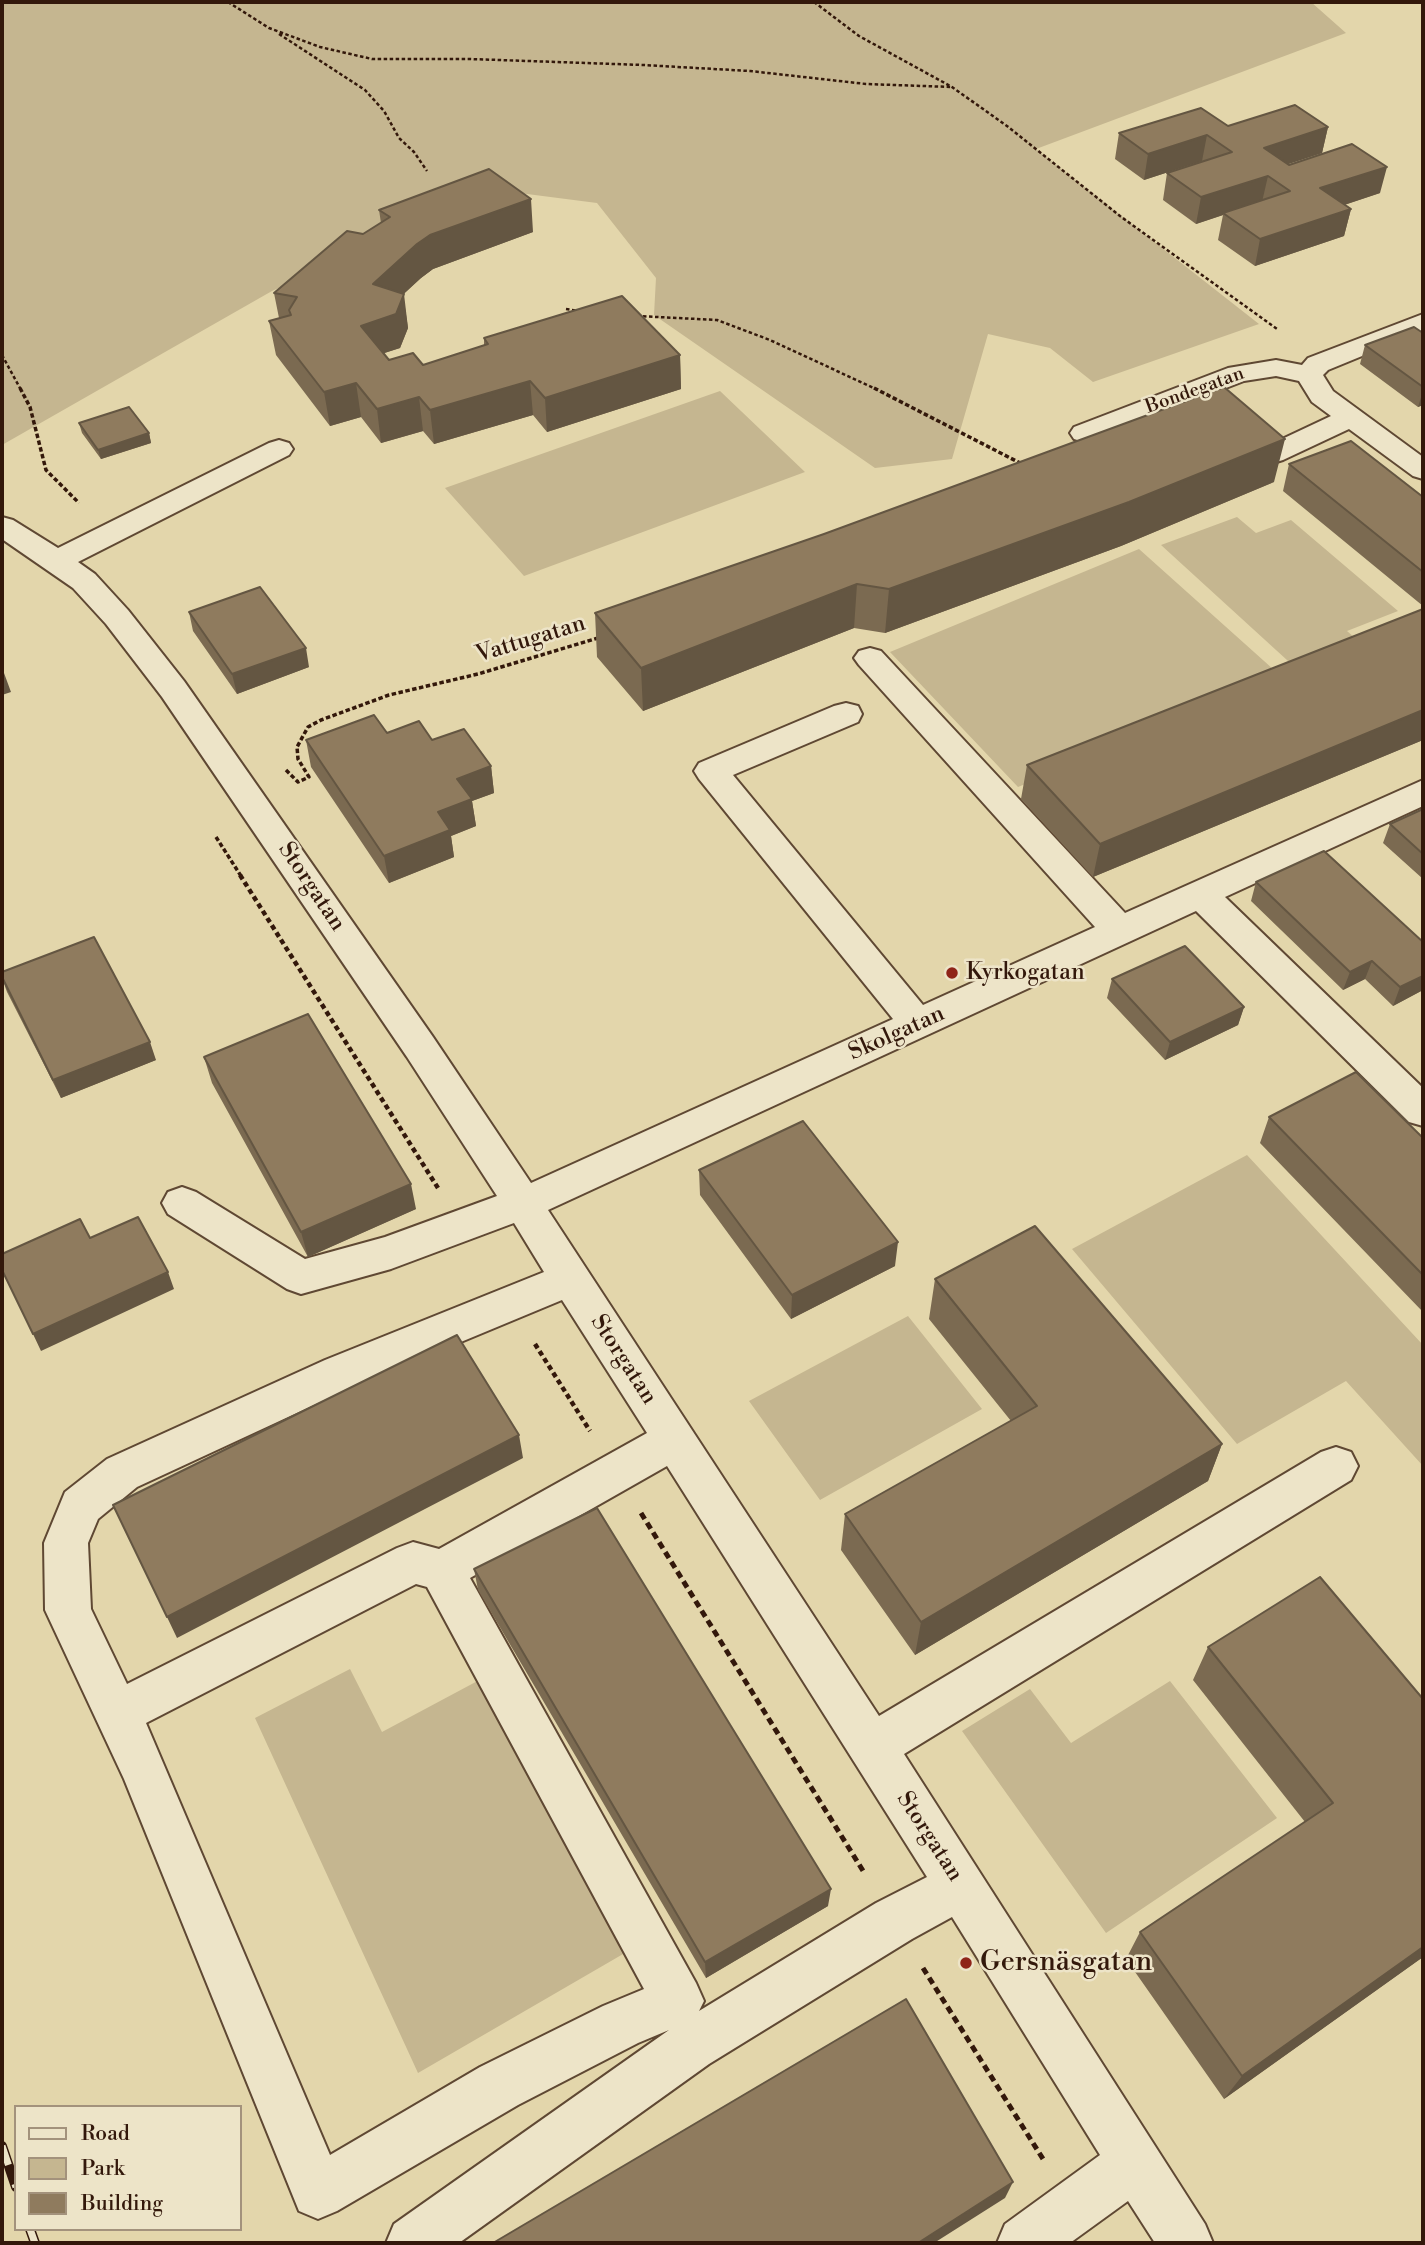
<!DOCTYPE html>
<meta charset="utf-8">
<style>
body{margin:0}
#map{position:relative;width:1425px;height:2245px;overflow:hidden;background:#e3d6ab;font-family:"Libre Bodoni",serif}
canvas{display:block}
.frame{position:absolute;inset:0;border:4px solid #33180b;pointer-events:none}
.legend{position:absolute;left:14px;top:2105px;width:228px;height:126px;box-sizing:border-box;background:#ede4c8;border:2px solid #a3927c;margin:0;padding:9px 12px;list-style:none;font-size:21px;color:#33180b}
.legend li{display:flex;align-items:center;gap:14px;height:35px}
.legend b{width:35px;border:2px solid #a3927c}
</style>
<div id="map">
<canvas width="1425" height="2245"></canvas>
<div class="frame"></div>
<ul class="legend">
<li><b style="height:9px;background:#ede4c8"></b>Road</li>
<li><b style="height:19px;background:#c5b690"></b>Park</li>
<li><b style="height:19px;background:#8f7b5e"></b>Building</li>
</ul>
</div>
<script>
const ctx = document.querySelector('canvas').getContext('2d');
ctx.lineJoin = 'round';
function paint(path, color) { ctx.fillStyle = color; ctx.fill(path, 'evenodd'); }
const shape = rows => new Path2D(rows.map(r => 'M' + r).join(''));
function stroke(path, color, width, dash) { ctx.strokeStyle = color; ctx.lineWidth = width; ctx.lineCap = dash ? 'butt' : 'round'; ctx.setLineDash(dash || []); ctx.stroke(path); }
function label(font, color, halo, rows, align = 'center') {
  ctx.font = font + ' "Libre Bodoni",serif'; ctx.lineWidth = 5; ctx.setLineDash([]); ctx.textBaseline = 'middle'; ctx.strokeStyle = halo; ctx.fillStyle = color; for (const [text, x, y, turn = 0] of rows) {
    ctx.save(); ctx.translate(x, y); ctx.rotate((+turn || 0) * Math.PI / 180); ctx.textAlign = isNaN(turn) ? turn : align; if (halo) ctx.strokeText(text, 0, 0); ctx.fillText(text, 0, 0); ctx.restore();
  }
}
const green = shape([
 [2,2,1311,2,1346,33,1036,149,1259,324,1093,382,1050,348,988,334,952,459,875,468,654,315,656,278,597,203,496,190,272,291,2,445],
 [720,391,805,472,524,576,445,488],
 [1237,517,1256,533,1291,520,1398,611,1347,631,1364,646,1299,671,1161,545],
 [1139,549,1283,678,1018,787,890,652],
 [1247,1155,1423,1345,1423,1466,1346,1381,1237,1444,1072,1249],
 [908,1316,982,1409,820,1500,749,1401],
 [350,1669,382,1732,485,1677,630,1950,418,2073,255,1718],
 [1170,1681,1277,1818,1106,1933,962,1731,1030,1689,1071,1743]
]);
const pathFar3 = shape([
 [228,2,269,28,320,47,372,59,470,59,643,65,750,71,866,84,952,87],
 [814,2,859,36,952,87,1007,126,1120,216,1277,329],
 [279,34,365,90,384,111,399,138,414,152,427,171],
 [566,309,579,311],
 [637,316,717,320,770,340,878,390],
 [2,355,21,390]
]);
const pathFar2 = shape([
 [20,388,30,407,46,470,79,503],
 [874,388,1022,464],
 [286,770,298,782,309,777,298,759,297,747,308,727,321,720,389,695,478,674,598,638],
 [216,837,241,876]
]);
const pathFar1 = shape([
 [240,875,438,1188],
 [535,1344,590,1431]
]);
const path = shape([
 [641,1513,865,1874],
 [923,1968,1043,2159]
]);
const minor = shape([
 [1423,314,1423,331,1328,370,1323,375,1333,391,1423,457,1423,479,1413,476,1349,429,1283,460,1273,463,1263,460,1259,454,1263,448,1331,416,1312,402,1299,381,1276,376,1244,381,1094,439,1084,442,1074,439,1070,433,1074,427,1228,368,1276,360,1302,365,1308,358,1423,314],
 [279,440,289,443,293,449,289,455,78,562,95,574,128,610,184,681,433,1037,531,1183,893,1019,699,779,694,771,699,763,834,706,846,703,858,706,862,714,858,722,733,775,923,1005,1095,927,859,665,854,658,859,651,870,648,881,651,1125,913,1423,780,1423,806,1225,897,1423,1088,1423,1126,1409,1122,1196,911,548,1210,879,1716,1321,1452,1336,1447,1351,1452,1358,1466,1351,1480,904,1754,1205,2224,1213,2243,1155,2243,1128,2201,1070,2243,997,2243,1005,2224,1100,2155,952,1917,912,1939,709,2064,459,2243,386,2243,394,2224,669,2030,638,2043,518,2105,337,2211,318,2219,299,2211,124,1779,45,1610,44,1543,65,1492,107,1459,325,1360,544,1272,514,1223,391,1269,301,1294,287,1289,168,1214,162,1203,168,1192,182,1187,196,1192,305,1259,385,1237,497,1196,407,1057,162,697,106,624,73,588,2,539,2,517,13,520,58,548,269,443,279,440],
 [562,1300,647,1433,439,1549,413,1542,397,1548,127,1684,91,1609,88,1543,98,1519,137,1487,355,1386,562,1300],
 [667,1466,927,1877,876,1903,699,2011,704,2001,696,1983,470,1578,667,1466],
 [416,1584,427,1587,644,1989,603,2006,480,2067,330,2155,146,1723,416,1584]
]);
const rail = shape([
 [2,2146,16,2187],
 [30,2229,35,2243]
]);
const wall = shape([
 [1400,2,1423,2,1401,3],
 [1228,126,1328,127,1322,153,1288,164,1380,193,1344,205,1351,209,1344,236,1255,266,1218,240,1223,215,1196,224,1163,200,1167,173,1202,161,1144,180,1115,159,1119,133],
 [379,210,533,232,433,269,421,278,403,294,408,328,400,348,384,353,389,360,423,365,484,345,484,338,680,355,681,389,547,432,533,415,434,444,423,431,381,443,361,417,330,426,276,355,269,321,279,318,274,293,381,223],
 [1423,333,1423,405,1418,407,1360,364,1365,345],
 [79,423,149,433,151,443,101,459,82,433],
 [1289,464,1423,497,1423,606,1283,491],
 [1274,482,1121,546,885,633,854,628,643,711,597,657,595,613],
 [1423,609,1423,740,1093,877,1021,799,1027,765],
 [189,612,309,667,237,694,193,631],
 [387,733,432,740,491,766,494,793,472,801,476,826,451,836,454,857,389,883,311,767,306,740],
 [1423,809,1423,879,1383,843,1390,824],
 [1256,882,1423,942,1423,990,1393,1006,1365,979,1343,990,1251,901],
 [2,978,156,1060,61,1098,7,992],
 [1112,979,1244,1007,1238,1025,1165,1060,1107,998],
 [204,1057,416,1209,308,1257,212,1083],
 [1269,1117,1423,1138,1423,1312,1260,1143],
 [699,1170,895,1266,791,1319,700,1195],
 [935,1279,1222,1444,1208,1481,915,1655,841,1550,845,1514,1011,1421,929,1319],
 [474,1569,828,1906,706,1978,478,1590],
 [1208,1647,1423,1699,1423,1957,1224,2099,1126,1959,1140,1932,1305,1822,1193,1680]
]);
const shadedWall = shape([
 [1328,127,1322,153,1258,174,1264,148],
 [1207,135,1202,161,1144,180,1148,154],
 [1387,167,1380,193,1314,215,1320,188],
 [1268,176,1262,202,1223,213,1223,215,1196,224,1201,197],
 [531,199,533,232,433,269,421,278,378,318,373,284,417,244,430,235],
 [1351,209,1344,236,1255,266,1260,239],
 [404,294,408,328,400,348,366,359,361,326],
 [680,355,681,389,547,432,545,398],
 [530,381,533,415,434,444,430,410],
 [356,383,361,417,330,426,324,392],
 [1423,391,1423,405,1418,407],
 [419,397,423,431,381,443,377,409],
 [149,433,151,443,101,459,98,450],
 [1285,439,1274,482,1121,546,885,633,889,589],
 [857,584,854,628,643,711,641,668],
 [306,648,309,667,237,694,232,674],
 [4,673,11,692,2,695,2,674],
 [1423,710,1423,740,1093,877,1100,844],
 [491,766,494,793,472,801,476,826,451,836,454,857,389,883,384,856,438,812,457,779],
 [1372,961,1365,979,1343,990,1350,972],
 [1423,976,1423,990,1393,1006,1400,987],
 [1244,1007,1238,1025,1165,1060,1170,1042],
 [150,1042,156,1060,61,1098,53,1080],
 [411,1184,416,1209,308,1257,301,1232],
 [898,1242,895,1266,791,1319,792,1295],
 [168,1272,174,1289,41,1351,33,1334],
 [519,1435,523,1458,177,1638,167,1617],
 [1222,1444,1208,1481,915,1655,921,1622],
 [831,1889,828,1906,706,1978,705,1962],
 [1423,1947,1423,1957,1224,2099,1242,2076],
 [1013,2182,1005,2198,934,2243,918,2243]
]);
const building = shape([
 [1295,105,1328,127,1264,148,1289,165,1352,144,1387,167,1320,188,1351,209,1260,239,1223,213,1290,191,1268,176,1201,197,1167,173,1232,152,1207,135,1148,154,1119,133,1201,108,1228,126,1295,105],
 [489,169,531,199,430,235,417,244,373,284,404,294,396,314,361,326,389,360,413,353,423,365,488,344,484,338,622,296,680,355,545,398,530,381,430,410,419,397,377,409,356,383,324,392,269,321,291,315,289,310,297,297,274,293,347,231,363,234,390,217,379,210,489,169],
 [1414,327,1423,333,1423,387,1365,345,1414,327],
 [1224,387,1285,439,1129,502,889,589,857,584,641,668,595,613,824,534,1224,387],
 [129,407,149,433,98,450,79,423,129,407],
 [1351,441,1423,497,1423,572,1289,464,1351,441],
 [260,587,306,648,232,674,189,612,260,587],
 [1423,609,1423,710,1100,844,1027,765,1423,609],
 [374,715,387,733,419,721,432,740,464,729,491,766,457,779,472,799,438,812,450,830,384,856,306,740,374,715],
 [1423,809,1423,854,1390,824,1423,809],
 [1324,851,1423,942,1423,976,1400,987,1372,961,1350,972,1256,882,1324,851],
 [94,937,150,1042,53,1080,2,977,2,972,94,937],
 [1185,946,1244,1007,1170,1042,1112,979,1185,946],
 [308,1014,411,1184,301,1232,204,1057,308,1014],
 [1356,1072,1423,1138,1423,1275,1269,1117,1356,1072],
 [803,1121,898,1242,792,1295,699,1170,803,1121],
 [138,1217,168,1272,33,1334,2,1270,2,1254,80,1219,90,1238,138,1217],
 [1035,1226,1222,1444,921,1622,845,1514,1037,1406,935,1279,1035,1226],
 [457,1335,519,1435,167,1617,113,1505,457,1335],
 [597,1508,831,1889,705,1962,474,1569,597,1508],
 [1320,1577,1423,1699,1423,1947,1242,2076,1140,1932,1333,1803,1208,1647,1320,1577],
 [906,1999,1013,2182,918,2243,493,2243,906,1999]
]);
const markers = [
 [952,973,7,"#8f2418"],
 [966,1963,7,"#8f2418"]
];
const farStreetnames = [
 ["Bondegatan",1195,391,-20]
];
const streetNames = [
 ["Vattugatan",531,640,-17],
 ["Storgatan",311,887,56],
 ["Skolgatan",897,1034,-24],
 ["Storgatan",623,1360,57],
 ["Storgatan",929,1837,57]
];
const poiNames = [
 ["Kyrkogatan",966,973]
];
const nearPoinames = [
 ["Gersnäsgatan",980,1963]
];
paint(green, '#c5b690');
stroke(minor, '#5f4833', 4);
stroke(pathFar3, '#33180b', 2.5, [3.5, 2.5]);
stroke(pathFar2, '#33180b', 3.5, [4.5, 2.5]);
stroke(pathFar1, '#33180b', 4.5, [5, 3.5]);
stroke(path, '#33180b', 5, [7, 4.5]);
paint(minor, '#ede4c8');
stroke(rail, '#33180b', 10);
stroke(rail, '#ede4c8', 7, [20]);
paint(wall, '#7b6a51');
paint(shadedWall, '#645642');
paint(building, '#8f7b5e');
stroke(building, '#645642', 2);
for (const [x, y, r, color] of markers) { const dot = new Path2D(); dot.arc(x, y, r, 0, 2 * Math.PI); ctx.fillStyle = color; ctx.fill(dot); stroke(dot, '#ede4c8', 2.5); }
label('19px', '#33180b', '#ede4c8', farStreetnames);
label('23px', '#33180b', '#ede4c8', streetNames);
label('23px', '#33180b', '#ede4c8', poiNames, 'left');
label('28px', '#33180b', '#ede4c8', nearPoinames, 'left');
</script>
